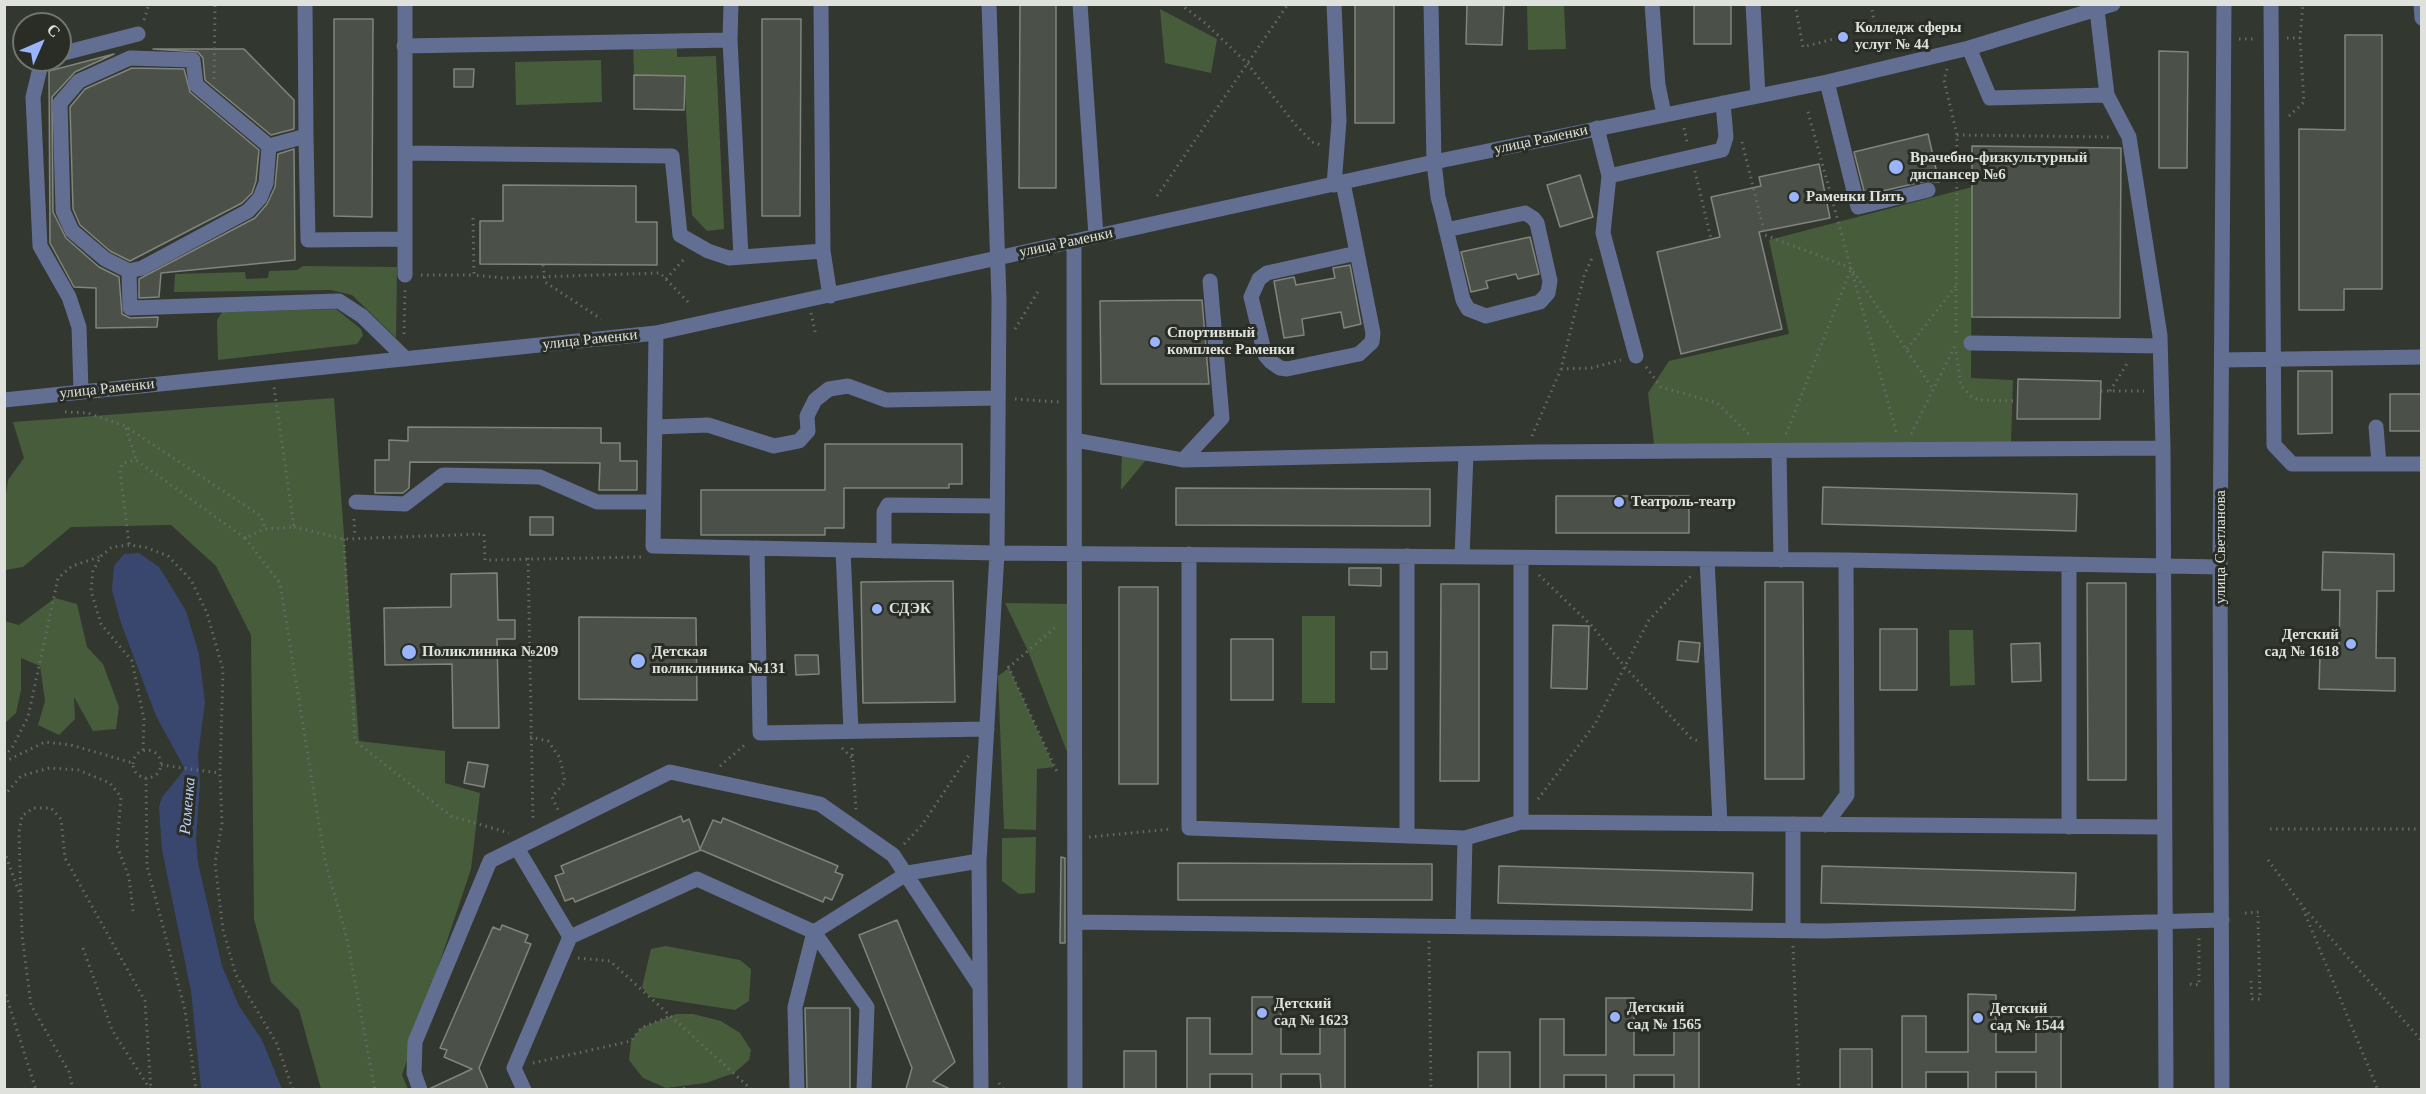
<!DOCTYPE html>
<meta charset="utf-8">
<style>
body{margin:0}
#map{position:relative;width:2426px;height:1094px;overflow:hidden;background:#323730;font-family:Georgia,serif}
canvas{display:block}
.frame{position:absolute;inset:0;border:6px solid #dee1dc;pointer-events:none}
.north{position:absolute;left:12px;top:12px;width:60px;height:60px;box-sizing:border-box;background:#292d26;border:2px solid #71756f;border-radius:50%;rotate:45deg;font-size:16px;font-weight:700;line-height:24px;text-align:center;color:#dee1dc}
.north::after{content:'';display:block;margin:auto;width:21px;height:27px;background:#9ab5fd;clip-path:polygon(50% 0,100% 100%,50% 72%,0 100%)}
</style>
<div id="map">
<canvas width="2426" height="1094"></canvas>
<div class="frame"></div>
<div class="north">С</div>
</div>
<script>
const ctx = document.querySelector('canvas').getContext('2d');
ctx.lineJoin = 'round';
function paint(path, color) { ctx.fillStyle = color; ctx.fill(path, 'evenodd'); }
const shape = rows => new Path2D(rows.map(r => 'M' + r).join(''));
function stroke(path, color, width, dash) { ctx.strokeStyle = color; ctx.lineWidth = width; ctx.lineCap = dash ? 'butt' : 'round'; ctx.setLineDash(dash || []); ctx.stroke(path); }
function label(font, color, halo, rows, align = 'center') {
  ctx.font = font + ' Georgia,serif'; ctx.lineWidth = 6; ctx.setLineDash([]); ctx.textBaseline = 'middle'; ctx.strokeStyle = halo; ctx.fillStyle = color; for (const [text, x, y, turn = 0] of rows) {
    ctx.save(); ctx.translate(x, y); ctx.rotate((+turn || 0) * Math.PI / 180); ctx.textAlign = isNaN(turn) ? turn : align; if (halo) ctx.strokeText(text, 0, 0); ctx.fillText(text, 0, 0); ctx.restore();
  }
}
const green = shape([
 [1527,5,1564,5,1566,49,1528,50],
 [1160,9,1217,39,1211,73,1165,63],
 [677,41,677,57,716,56,724,229,707,231,692,215,684,76,634,75,633,42],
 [601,60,602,102,516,105,515,62],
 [1972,187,1971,378,2013,380,2011,443,1654,444,1648,393,1669,361,1789,334,1769,240],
 [303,266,397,267,396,338,352,295,331,290,174,292,175,274,245,272,246,279,268,278,269,271,297,270],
 [336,309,361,329,363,335,357,344,218,360,217,320,222,312],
 [334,398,359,741,445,751,445,783,480,793,471,869,402,1075,408,1089,321,1089,299,1010,271,982,254,919,251,635,216,566,171,525,71,527,23,567,5,570,5,500,8,480,24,458,13,422],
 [1122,449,1151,454,1121,490],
 [55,598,77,604,87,647,103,664,119,707,116,729,93,731,74,697,75,719,59,735,38,725,45,701,40,666,21,658,21,690,16,713,5,723,5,621,19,625],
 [1005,603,1075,604,1076,775,1028,651],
 [1302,616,1335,616,1335,703,1302,703],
 [1949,630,1973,630,1975,685,1950,686],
 [1009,668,1054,767,1037,769,1036,830,1004,829,998,676],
 [1036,837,1035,893,1019,894,1002,881,1002,838],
 [666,946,740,960,751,969,749,1001,735,1010,650,997,642,987,651,949],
 [676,1014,693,1014,721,1021,740,1033,751,1050,749,1060,734,1073,706,1083,666,1088,643,1078,629,1060,631,1041,641,1028]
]);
const water = shape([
 [139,553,159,567,171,586,186,611,199,654,205,703,198,755,200,783,196,839,198,863,222,966,239,1006,262,1040,282,1089,201,1089,191,991,162,850,159,807,162,797,185,769,156,716,121,623,112,590,114,566,124,554]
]);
const building = shape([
 [1020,4,1056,4,1056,188,1019,188,1020,4],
 [1355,4,1394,4,1394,123,1355,123,1355,4],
 [1467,4,1504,4,1502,45,1466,44,1467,4],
 [1694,4,1731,4,1731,44,1694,44,1694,4],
 [334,19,373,19,372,217,334,216,334,19],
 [762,19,801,19,800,216,762,216,762,19],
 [2345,35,2382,35,2382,289,2344,289,2344,310,2299,310,2299,129,2345,130,2345,35],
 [153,49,244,49,294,100,294,129,271,135,205,80,203,58,198,52,153,49],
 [2159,51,2188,52,2187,168,2159,168,2159,51],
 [114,54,75,72,52,97,53,212,66,238,99,267,119,277,122,314,130,318,158,317,157,327,96,328,96,288,74,287,50,243,49,71,114,54],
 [132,68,184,69,190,92,259,150,256,181,252,193,242,203,130,261,110,251,80,225,73,209,70,107,85,89,132,68],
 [454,69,474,69,473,87,454,87,454,69],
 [634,75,685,76,684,110,634,109,634,75],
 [1928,134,1939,182,1926,181,1865,195,1854,152,1928,134],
 [1972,146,2121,148,2120,318,1972,317,1972,146],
 [294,149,295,260,161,273,159,297,139,298,139,279,255,218,267,204,275,187,278,154,294,149],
 [1819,164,1830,218,1759,232,1782,329,1681,354,1657,252,1720,237,1711,197,1761,186,1759,177,1819,164],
 [1580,175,1593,217,1560,227,1547,185,1580,175],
 [503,185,636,186,636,222,657,222,657,265,480,264,480,221,503,221,503,185],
 [1530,237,1539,274,1518,279,1516,274,1486,281,1488,288,1471,292,1461,252,1530,237],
 [1350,265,1361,324,1344,328,1341,312,1302,319,1304,335,1284,338,1274,281,1294,277,1296,285,1335,278,1333,268,1350,265],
 [1202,300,1209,384,1101,384,1100,301,1202,300],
 [2298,371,2332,371,2332,433,2298,434,2298,371],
 [2018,379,2101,381,2100,419,2017,419,2018,379],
 [2390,394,2421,394,2421,431,2390,431,2390,394],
 [408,427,601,428,601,443,620,443,620,461,637,461,637,490,599,490,600,463,410,462,409,488,403,493,375,493,375,460,389,460,389,440,408,441,408,427],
 [825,444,962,444,962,484,949,484,949,488,844,488,844,528,825,528,825,535,701,535,701,490,825,490,825,444],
 [1823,487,2077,494,2076,531,1822,524,1823,487],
 [1176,488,1430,489,1430,526,1176,525,1176,488],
 [1556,496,1689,496,1689,533,1556,533,1556,496],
 [530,517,553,517,553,535,530,535,530,517],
 [2323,552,2394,554,2394,591,2377,591,2376,658,2395,658,2395,691,2319,689,2320,656,2339,657,2340,590,2322,590,2323,552],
 [1349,568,1381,568,1381,586,1349,585,1349,568],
 [497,573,498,620,515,620,515,639,497,639,499,728,453,728,452,664,385,665,384,608,451,607,451,574,497,573],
 [953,581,955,702,863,703,861,582,953,581],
 [1765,582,1803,582,1804,779,1765,779,1765,582],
 [2087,583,2126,583,2126,780,2088,780,2087,583],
 [1441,584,1479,584,1479,781,1440,781,1441,584],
 [1119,587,1158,587,1158,784,1119,784,1119,587],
 [579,617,696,618,697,700,579,699,579,617],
 [1553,625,1589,626,1587,689,1551,688,1553,625],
 [1880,629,1917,629,1917,690,1880,690,1880,629],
 [1231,639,1273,639,1273,700,1231,700,1231,639],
 [1679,641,1700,643,1698,662,1677,660,1679,641],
 [2040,643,2041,681,2012,682,2011,644,2040,643],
 [1371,652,1387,652,1387,669,1371,669,1371,652],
 [795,655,818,655,819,674,796,675,795,655],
 [468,762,488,765,484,787,464,783,468,762],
 [681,816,683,822,689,819,700,849,713,820,721,823,723,818,838,866,835,872,843,875,832,900,825,897,823,902,701,850,575,902,573,898,565,901,555,876,564,873,561,866,681,816],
 [1061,857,1065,858,1065,943,1060,943,1061,857],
 [1178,863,1432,864,1432,900,1178,900,1178,863],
 [1499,866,1753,873,1752,910,1498,903,1499,866],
 [1822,866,2076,873,2075,910,1821,903,1822,866],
 [897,920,955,1062,933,1081,950,1089,906,1089,912,1068,859,935,897,920],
 [502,925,528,935,525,942,531,944,479,1068,488,1089,429,1089,472,1069,444,1057,447,1050,440,1048,493,927,500,930,502,925],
 [1968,994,1996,995,1996,1052,2036,1052,2036,1017,2061,1017,2061,1089,2036,1089,2036,1072,1996,1072,1996,1089,1968,1089,1968,1072,1926,1072,1926,1089,1902,1089,1902,1016,1926,1016,1926,1052,1968,1052,1968,994],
 [1252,997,1281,997,1281,1054,1320,1054,1320,1020,1345,1020,1345,1089,1321,1089,1320,1074,1281,1074,1281,1089,1252,1089,1252,1074,1210,1074,1210,1089,1187,1089,1187,1018,1210,1018,1210,1054,1252,1054,1252,997],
 [1606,998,1634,998,1634,1055,1674,1055,1674,1021,1699,1021,1699,1089,1674,1089,1674,1075,1634,1075,1634,1089,1606,1089,1606,1075,1564,1075,1564,1089,1540,1089,1540,1019,1564,1019,1564,1055,1606,1055,1606,998],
 [805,1008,850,1008,850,1089,807,1089,805,1008],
 [1840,1049,1872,1049,1872,1089,1840,1089,1840,1049],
 [1124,1051,1156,1051,1156,1089,1124,1089,1124,1051],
 [1478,1052,1510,1052,1510,1089,1478,1089,1478,1052]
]);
const path = shape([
 [1180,4,1205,23,1247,63,1294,123,1312,142,1321,145],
 [1795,4,1803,47,1875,28],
 [1871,4,1879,49],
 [144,20,149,4],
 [2287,38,2300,38],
 [2239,39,2256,39],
 [1947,69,1944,80,1957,135,1956,337],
 [214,79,215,4],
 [1808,112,1897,435],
 [2289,116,2304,102,2300,38,2303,4],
 [1684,128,1687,142],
 [1957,135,2111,137],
 [1742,142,1765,235,1851,268,1933,389],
 [1695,171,1711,239],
 [1157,196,1288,4],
 [473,218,474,275,503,278,660,273,691,305],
 [543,265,545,282,601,319],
 [421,275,474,275],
 [666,279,685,258],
 [811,313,816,336],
 [1015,329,1039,290],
 [404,334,405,290],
 [1907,349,1956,286],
 [1956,352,1961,386,1972,397,1979,400,2017,401],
 [1646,367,1661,387,1717,403,1750,435],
 [1561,369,1591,368,1621,360],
 [2101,391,2144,391],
 [2110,391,2128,362],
 [1015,399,1059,402],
 [65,412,88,413,125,426,261,516,265,529],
 [126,428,136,460],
 [1786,434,1851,269],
 [1911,434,1955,346],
 [1532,436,1561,369,1584,276,1592,258],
 [354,519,355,537],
 [294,527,344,539,484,534,485,560,641,557],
 [245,538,280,583,325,861,347,939,375,1090],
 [344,539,355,741,451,816,509,833],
 [129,544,120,470,123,463,136,460,245,538,265,529,294,527,274,387],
 [528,558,533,822],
 [1539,575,1592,626,1625,667,1691,738,1701,742],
 [1008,666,1058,774],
 [1008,668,1058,625],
 [530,737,548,741,560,758,565,782,552,797,558,810],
 [842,748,852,758],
 [852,748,856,810],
 '133 764a14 14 0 1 1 28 0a14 14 0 1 1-28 0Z',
 [143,750,144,719,132,661,101,624,91,591,93,571,101,556,112,547,129,545,145,547,168,556,191,580,207,613,223,670,220,773,222,823,215,863,223,930,236,975,277,1044,293,1090],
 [4,756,12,748,28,717,58,578,72,566,99,557],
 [4,762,45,742,71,745,133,763],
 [161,765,220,773],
 [720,766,747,743],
 [146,778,147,866,185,1010,196,1090],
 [4,796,21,776,49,768,78,770,110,783,121,797,117,846,129,877,133,911],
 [1538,799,1595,724,1649,620,1691,576],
 [2270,829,2422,829],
 [1089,837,1172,829],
 [904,844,922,825,969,755],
 [4,851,19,892],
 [2268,860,2301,904,2378,1090],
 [2304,908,2422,1041],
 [2245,913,2259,912],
 [1429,941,1431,1090],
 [1793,946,1799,1090],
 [83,948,112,1030,150,1089],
 [578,958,610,961,752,1090],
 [2251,981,2252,999,2260,999,2258,916],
 [2190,984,2199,985,2199,938],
 [4,989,36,1090],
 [533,1063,631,1041,641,1028,670,1016],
 [999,1083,1004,1090],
 [73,1090,69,1072,31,1005,22,935,19,832,22,816,33,808,51,808,61,819,65,858,145,1001,151,1090],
 [681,1090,683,1086,684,1090]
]);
const minor = shape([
 [821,4,823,251,830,296],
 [1080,4,1096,236],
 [1334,4,1339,121,1334,185],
 [1431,4,1434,162,1438,197,1442,212,1463,300,1468,309,1486,316,1540,302,1548,293,1550,281,1537,223,1533,218,1525,213,1446,230],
 [1652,4,1658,85,1664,114],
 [1753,4,1758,96],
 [2271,4,2274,445,2292,464,2422,464],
 [2421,4,2422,18],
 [2097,10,2107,95,2129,137,2160,336,2163,448,2166,1090],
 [730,40,731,4],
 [404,46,730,40,741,257],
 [1969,48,1990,98,2107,95],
 [60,54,138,34],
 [130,58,193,60,196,85,269,146,266,183,260,198,248,211,142,268,129,271,105,259,72,231,63,211,60,103,79,81,130,58],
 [48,60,41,64,33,97,40,246,69,297,79,327,81,391],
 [1827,82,1858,207,1928,190],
 [1597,128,1609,176,1603,233,1636,356],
 [306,136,308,240,405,239],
 [269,146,306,136,305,4],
 [405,153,672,156,680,235,708,251,729,258,823,251],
 [1609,176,1722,150,1726,137,1723,103],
 [1343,183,1350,217,1373,333,1372,342,1359,354,1287,369,1280,368,1270,361,1265,355,1251,297,1259,279,1267,273,1357,253],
 [1074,242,1075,1090],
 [129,271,130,308,339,301,362,316,406,359],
 [405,275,405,4],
 [656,333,653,546,997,553,1846,560,2220,567],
 [1971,343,2160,346],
 [2222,360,2422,357],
 [4,400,656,333,1434,162,1827,82,1969,48,2113,4],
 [655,427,708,425,774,446,799,441,808,431,807,416,815,400,829,389,848,386,886,400,998,398],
 [2376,427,2379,464],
 [1075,440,1183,460,1533,452,2163,448],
 [1779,452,1781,560],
 [1183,460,1222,418,1210,281],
 [356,502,405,504,443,475,540,477,597,502,653,502],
 [757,548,760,733,987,729],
 [843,550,851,731],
 [884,551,884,512,888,505,997,506],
 [1189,554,1189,828,1465,838,1521,822,2164,827],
 [1462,557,1466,454],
 [1707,559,1720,824],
 [1521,822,1521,558],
 [1825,825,1847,795,1846,560],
 [2069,827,2069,564],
 [1407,836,1407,556],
 [517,848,570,937,514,1068,524,1090],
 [1076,922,1824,931,2222,920],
 [1463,926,1465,838],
 [1793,930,1793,824],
 [814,932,867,1007,864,1090],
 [570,937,697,879,814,932,908,873,979,861],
 [420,1090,414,1073,415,1042,490,861,670,772,820,804,893,855,979,985],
 [797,1090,795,1007,814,932],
 [981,1090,979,861,997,553,999,299,989,4],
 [2222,1090,2220,567,2224,4]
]);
const markers = [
 [1843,37,6,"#9ab5fd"],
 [1896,167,8,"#9ab5fd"],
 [1794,197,6,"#9ab5fd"],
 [1155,342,6,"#9ab5fd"],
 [1619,502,6,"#9ab5fd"],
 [877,609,6,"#9ab5fd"],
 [2351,644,6,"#9ab5fd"],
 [409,652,8,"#9ab5fd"],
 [638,661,8,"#9ab5fd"],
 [1262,1013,6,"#9ab5fd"],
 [1615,1017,6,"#9ab5fd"],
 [1978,1018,6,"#9ab5fd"]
];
const poiNames = [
 ["Колледж сферы",1855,28],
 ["услуг № 44",1855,45],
 ["Врачебно-физкультурный",1910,158],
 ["диспансер №6",1910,175],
 ["Раменки Пять",1806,197],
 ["Спортивный",1167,333],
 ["комплекс Раменки",1167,350],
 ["Театроль-театр",1631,502],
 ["СДЭК",889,609],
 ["Детский",2339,635,"right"],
 ["сад № 1618",2339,652,"right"],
 ["Поликлиника №209",422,652],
 ["Детская",652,652],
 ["поликлиника №131",652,669],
 ["Детский",1274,1004],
 ["сад № 1623",1274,1021],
 ["Детский",1627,1008],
 ["сад № 1565",1627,1025],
 ["Детский",1990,1009],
 ["сад № 1544",1990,1026]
];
const streetNames = [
 ["улица Раменки",1541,140,-12],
 ["улица Раменки",1066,243,-12],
 ["улица Раменки",590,340,-6],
 ["улица Раменки",107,389,-6],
 ["улица Светланова",2221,547,-90]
];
const waterNames = [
 ["Раменка",188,806,-85]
];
paint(green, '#475c3b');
paint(water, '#39476e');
paint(building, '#4b5048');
stroke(building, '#80857d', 1.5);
stroke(path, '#676b65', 3, [1.5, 4.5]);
stroke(minor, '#626f93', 15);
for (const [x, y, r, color] of markers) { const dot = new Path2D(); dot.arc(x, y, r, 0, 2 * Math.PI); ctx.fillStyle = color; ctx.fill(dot); stroke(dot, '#292d26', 2); }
label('bold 15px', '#dee1dc', '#292d26', poiNames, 'left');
label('15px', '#dee1dc', '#292d26', streetNames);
label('italic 16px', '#c1d0f9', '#292d26', waterNames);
</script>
